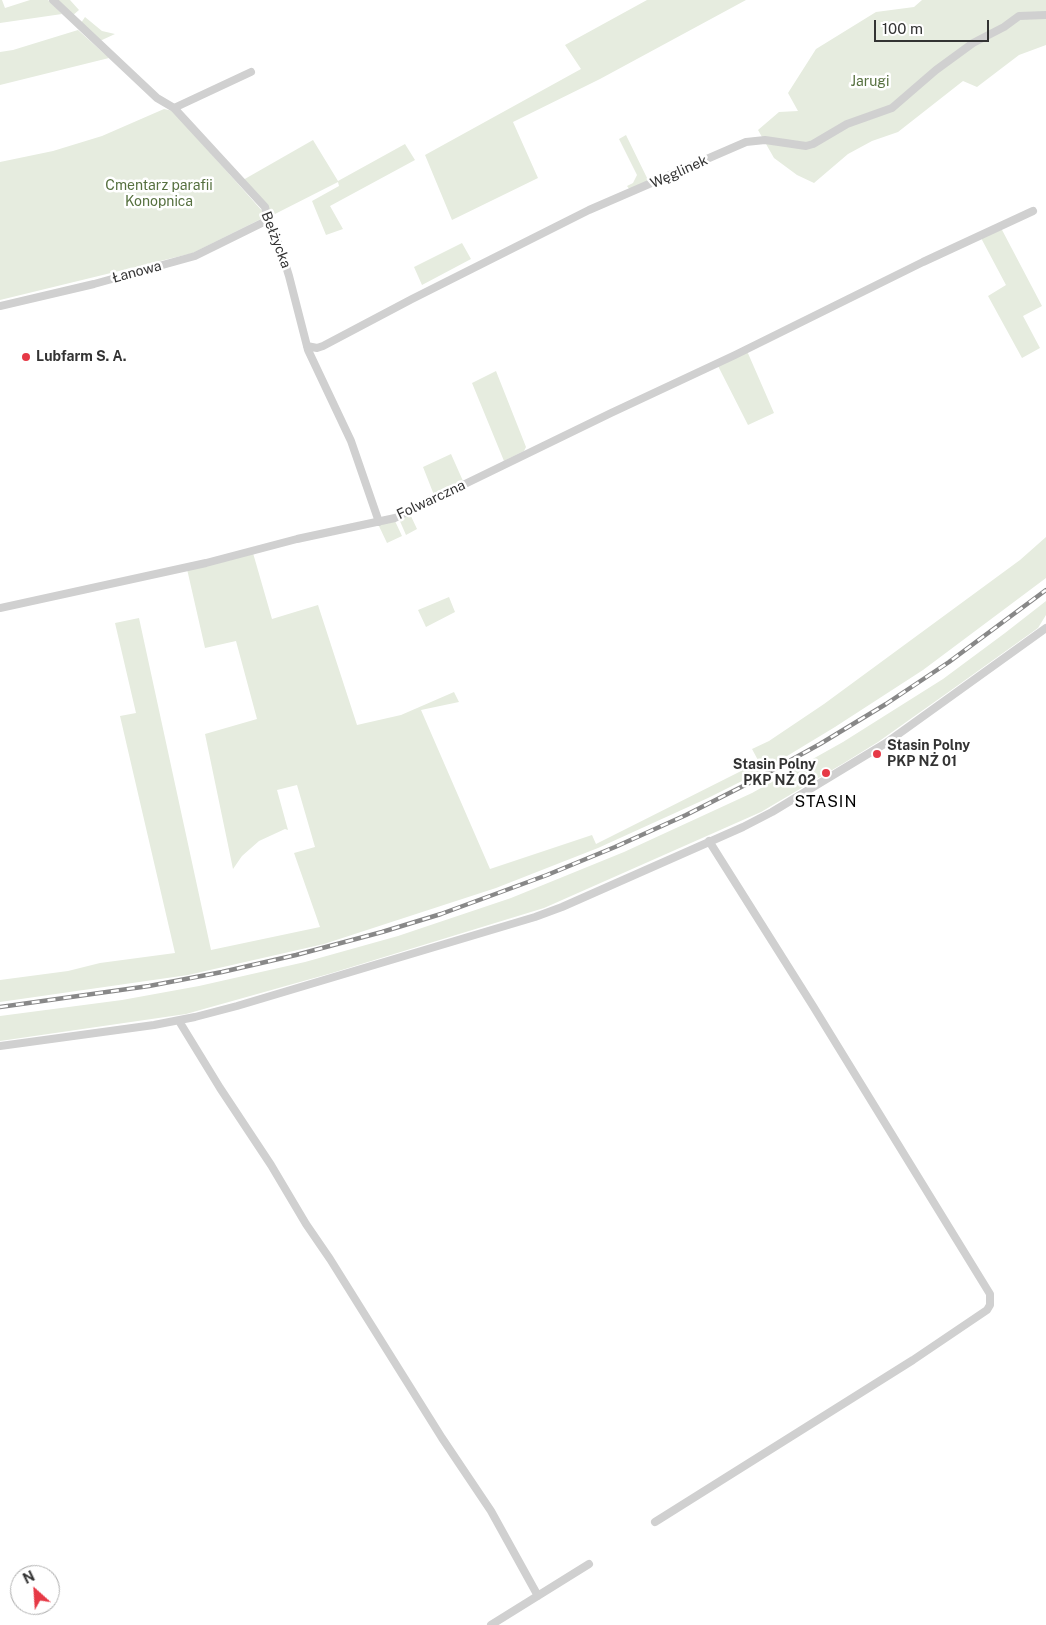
<!DOCTYPE html>
<meta charset="utf-8">
<style>
body{margin:0}
#map{position:relative;width:1046px;height:1625px;overflow:hidden;background:#fff;font-family:"Public Sans",sans-serif}
canvas{display:block}
.north{position:absolute;left:10px;top:1565px;width:50px;height:50px;box-sizing:border-box;background:#fff;border:1px solid #adadad;border-radius:50%;rotate:334deg;font-size:14px;font-weight:700;line-height:20px;text-align:center;color:#333}
.north::after{content:'';display:block;margin:auto;width:18px;height:22px;background:#e63946;clip-path:polygon(50% 0,100% 100%,50% 72%,0 100%)}
.scale{position:absolute;left:874px;top:20px;width:115px;height:22px;box-sizing:border-box;border:2px solid #333;border-top:0;padding-left:6px;font-size:15px;line-height:18px;white-space:nowrap;color:#333;-webkit-text-stroke:4px #fff;paint-order:stroke}
</style>
<div id="map">
<canvas width="1046" height="1625"></canvas>
<div class="north">N</div>
<div class="scale">100 m</div>
</div>
<script>
const ctx = document.querySelector('canvas').getContext('2d');
ctx.lineJoin = 'round';
function paint(path, color) { ctx.fillStyle = color; ctx.fill(path, 'evenodd'); }
const shape = rows => new Path2D(rows.map(r => 'M' + r).join(''));
function stroke(path, color, width, dash) { ctx.strokeStyle = color; ctx.lineWidth = width; ctx.lineCap = dash ? 'butt' : 'round'; ctx.setLineDash(dash || []); ctx.stroke(path); }
function label(font, color, halo, rows, align = 'center') {
  ctx.font = font + ' "Public Sans",sans-serif'; ctx.lineWidth = 5; ctx.setLineDash([]); ctx.textBaseline = 'middle'; ctx.strokeStyle = halo; ctx.fillStyle = color; for (const [text, x, y, turn = 0] of rows) {
    ctx.save(); ctx.translate(x, y); ctx.rotate((+turn || 0) * Math.PI / 180); ctx.textAlign = isNaN(turn) ? turn : align; if (halo) ctx.strokeText(text, 0, 0); ctx.fillText(text, 0, 0); ctx.restore();
  }
}
const green = shape([
 [0,0,2,0,5,8,30,0,48,0,62,14,0,23],
 [56,0,70,0,79,10,72,16],
 [647,0,746,0,600,79,513,122,538,178,452,220,425,155,581,69,565,45],
 [922,0,1046,0,1046,45,1019,55,977,87,963,81,898,132,872,141,848,154,814,183,797,175,774,158,758,130,779,112,798,111,788,93,816,49,876,12,914,7],
 [85,17,102,31,115,34,102,40,99,40,81,23],
 [78,30,109,58,0,85,0,52,13,50],
 [164,109,173,111,264,213,263,218,193,253,0,300,0,162,53,151,102,136],
 [626,135,649,182,630,190,627,186,633,183,637,175,619,139],
 [313,140,338,181,405,144,415,160,330,206,343,229,326,235,312,201,339,186,338,182,271,216,243,180],
 [1001,228,1042,306,1023,316,1040,348,1022,358,988,296,1006,285,981,238],
 [462,243,471,259,422,285,414,267],
 [747,351,774,413,748,425,717,364],
 [496,371,526,447,524,451,504,461,472,383],
 [451,454,463,481,434,495,423,467],
 [410,514,417,529,406,535,399,519],
 [395,521,402,536,387,543,378,524],
 [1046,537,1046,578,923,670,835,727,764,770,708,798,598,848,496,888,324,944,188,975,0,1002,0,980,68,971,100,963,175,953,120,716,136,713,115,623,139,618,211,950,320,927,294,853,315,847,297,785,277,790,288,830,285,829,259,841,242,856,233,869,205,734,257,719,236,641,205,648,187,569,253,553,272,619,318,605,357,725,401,715,454,692,459,702,421,710,490,869,592,835,596,844,759,762,752,749,769,741,824,704,1020,560],
 [449,597,455,612,426,627,418,610],
 [1046,601,1046,615,1038,628,950,691,878,742,844,763,761,812,544,908,332,973,186,1014,0,1041,0,1016,122,1000,199,986,305,962,398,936,511,898,624,852,752,793,843,742,943,679,1005,633]
]);
const street = shape([
 [53,0,157,98,174,108,265,207,268,220,281,250,289,276,308,350,351,441,379,522],
 [174,108,251,72],
 [0,306,94,284,195,256,268,220],
 [307,346,317,348,323,346,412,299,589,210,746,142,765,140,806,146,813,144,847,124,892,108,936,70,973,43,1004,27,1019,16,1046,15],
 [0,608,206,563,297,539,395,518,611,413,735,355,923,262,1033,211],
 [179,1021,220,1088,271,1165,306,1224,330,1259,442,1438,491,1511,538,1596],
 [0,1046,154,1025,195,1017,237,1006,535,917,562,907,743,827,772,812,886,743,1046,628],
 [655,1522,913,1360,987,1310,990,1305,990,1294,813,1006,709,841],
 [491,1625,589,1564]
]);
const rail = shape([
 [0,1007,149,986,222,972,296,955,382,932,441,914,547,875,615,847,686,815,753,781,820,744,886,704,949,662,1046,590]
]);
const markers = [
 [26,357,5,"#e63946"],
 [877,754,5,"#e63946"],
 [826,773,5,"#e63946"]
];
const parkNames = [
 ["Jarugi",870,82],
 ["Cmentarz parafii",159,186],
 ["Konopnica",159,202]
];
const streetNames = [
 ["Węglinek",679,172,-24],
 ["Bełżycka",276,240,69],
 ["Łanowa",137,272,-15],
 ["Folwarczna",431,500,-25]
];
const poiNames = [
 ["Lubfarm S. A.",36,357],
 ["Stasin Polny",887,746],
 ["PKP NŻ 01",887,762],
 ["Stasin Polny",816,765,"right"],
 ["PKP NŻ 02",816,781,"right"]
];
const quarterNames = [
 ["STASIN",826,802]
];
paint(green, '#e6ecdf');
stroke(street, '#d0d0d0', 8);
stroke(rail, '#888', 4.5);
stroke(rail, '#fff', 2.5, [8]);
for (const [x, y, r, color] of markers) { const dot = new Path2D(); dot.arc(x, y, r, 0, 2 * Math.PI); ctx.fillStyle = color; ctx.fill(dot); stroke(dot, '#fff', 2); }
label('14px', '#56703f', '#fff', parkNames);
label('14px', '#333', '#fff', streetNames);
label('bold 14px', '#333', '#fff', poiNames, 'left');
ctx.letterSpacing = '1px';
label('16px', '#000', '#fff', quarterNames);
ctx.letterSpacing = '0px';
</script>
